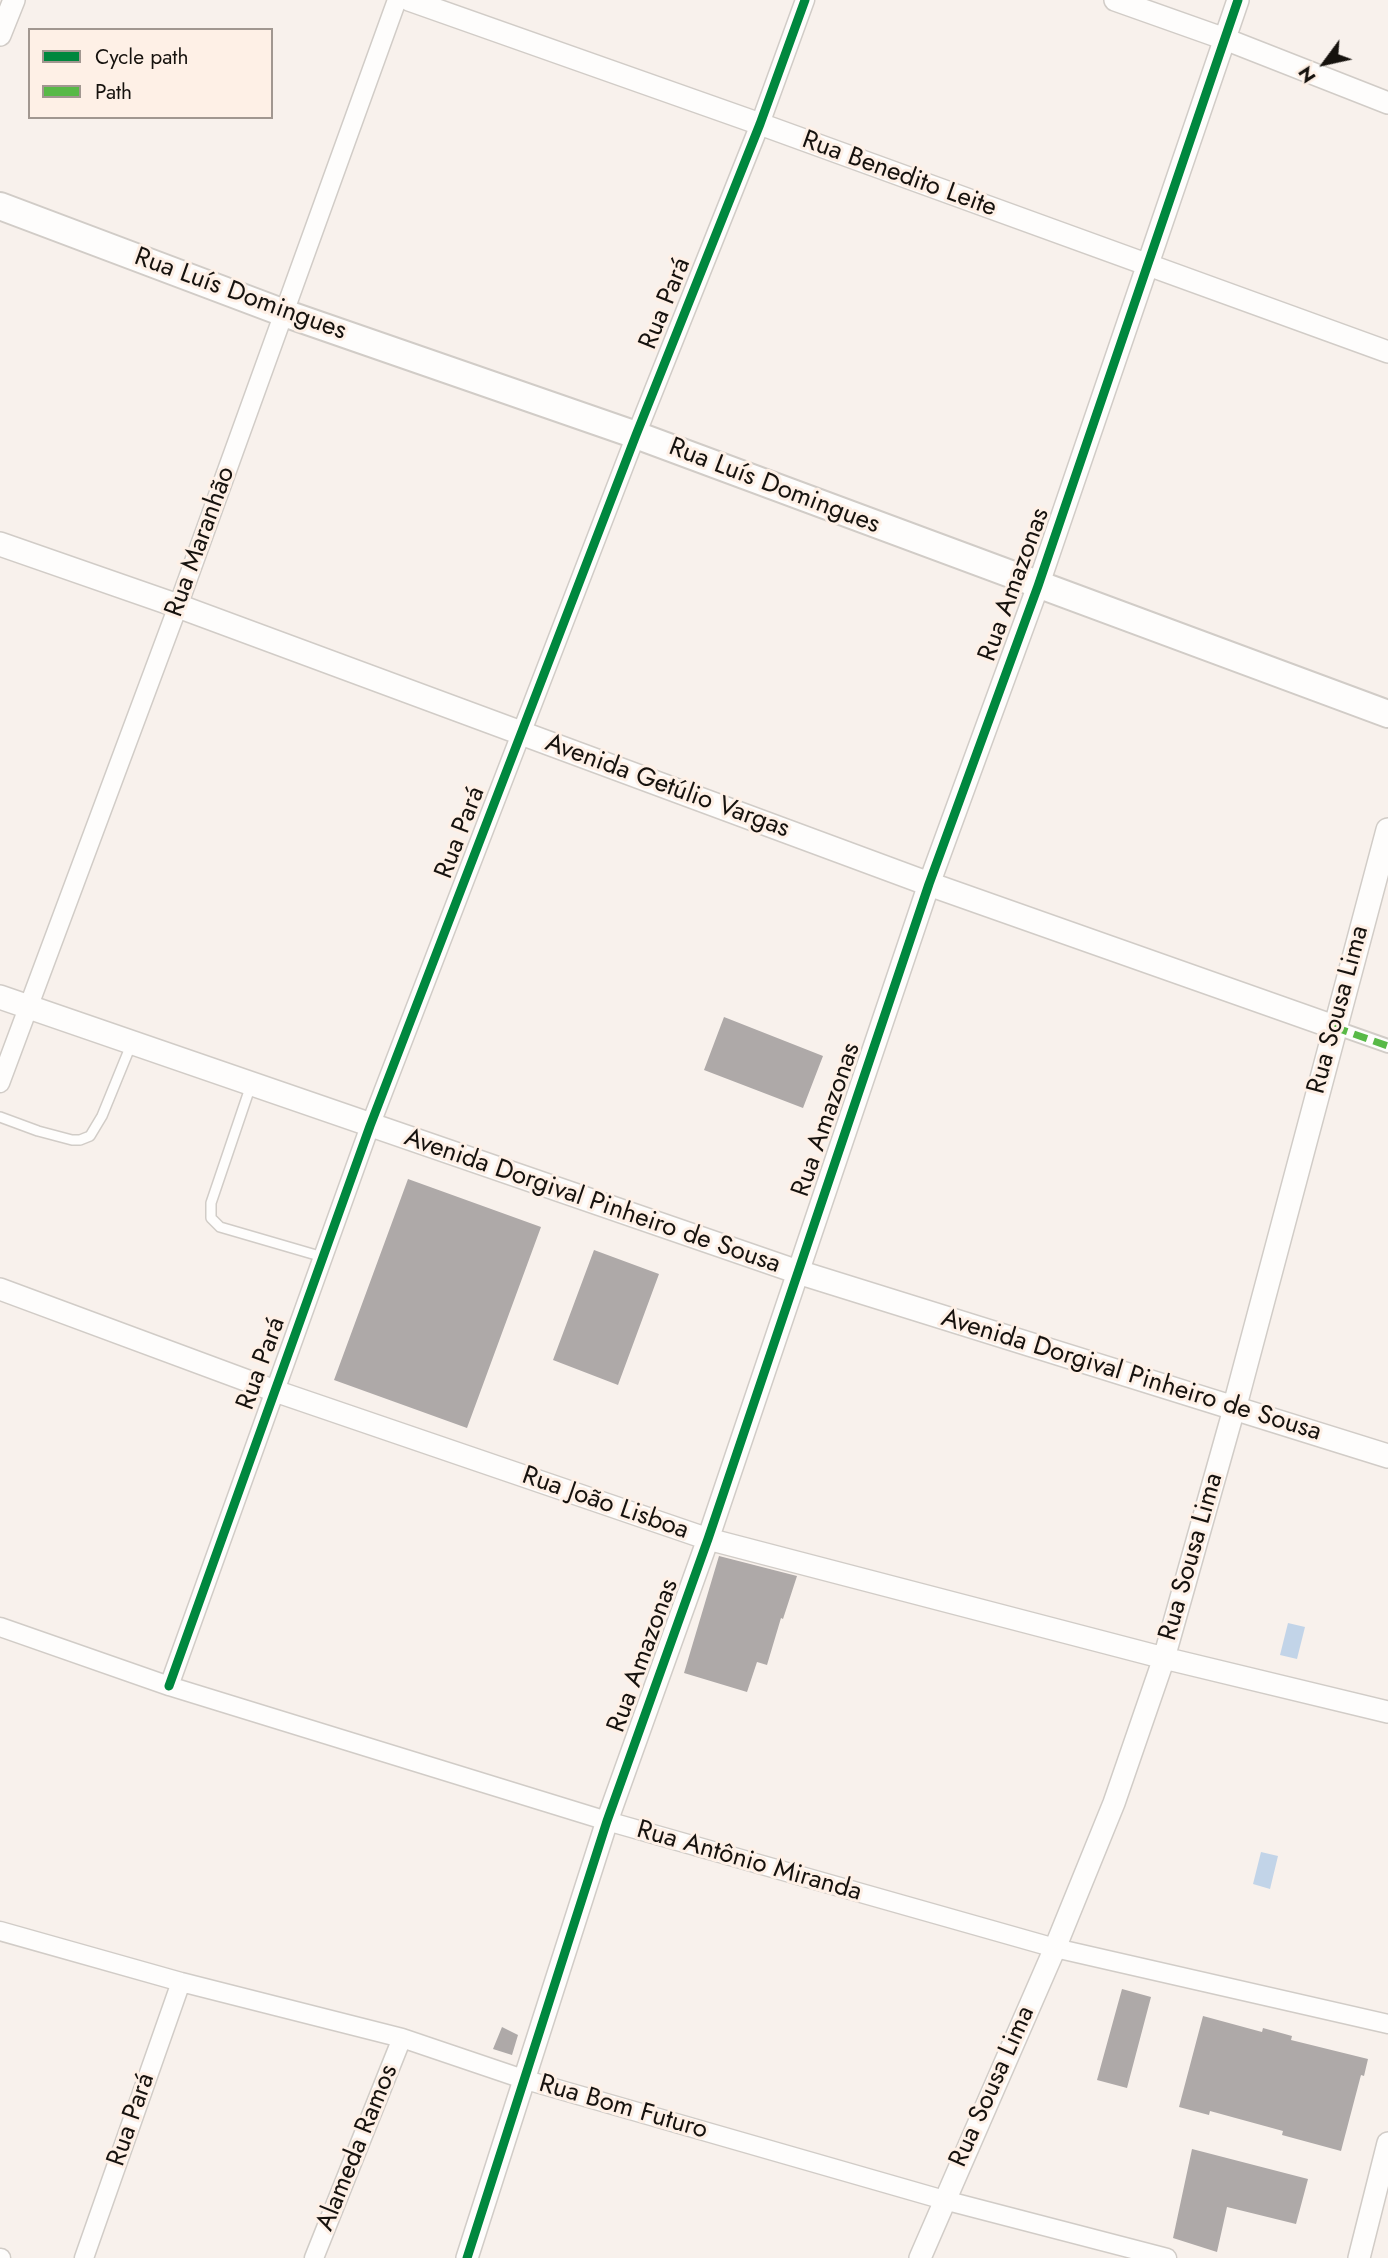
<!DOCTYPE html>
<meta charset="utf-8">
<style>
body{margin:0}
#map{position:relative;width:1388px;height:2258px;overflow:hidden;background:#f8f1ec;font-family:Jost,sans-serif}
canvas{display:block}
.legend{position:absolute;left:28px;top:28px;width:245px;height:91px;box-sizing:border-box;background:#fef0e6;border:2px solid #a19790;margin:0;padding:9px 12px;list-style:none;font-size:21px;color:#16120e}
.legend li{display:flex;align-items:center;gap:14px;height:35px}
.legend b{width:35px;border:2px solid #a19790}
.north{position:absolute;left:1290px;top:28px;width:70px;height:70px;-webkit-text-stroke:5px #fef0e6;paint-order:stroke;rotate:237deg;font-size:19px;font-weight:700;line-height:28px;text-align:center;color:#16120e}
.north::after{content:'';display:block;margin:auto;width:24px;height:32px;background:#16120e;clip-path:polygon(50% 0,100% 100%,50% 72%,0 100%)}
</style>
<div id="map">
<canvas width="1388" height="2258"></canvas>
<ul class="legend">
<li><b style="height:9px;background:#00873e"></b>Cycle path</li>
<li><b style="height:9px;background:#58b947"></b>Path</li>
</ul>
<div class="north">N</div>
</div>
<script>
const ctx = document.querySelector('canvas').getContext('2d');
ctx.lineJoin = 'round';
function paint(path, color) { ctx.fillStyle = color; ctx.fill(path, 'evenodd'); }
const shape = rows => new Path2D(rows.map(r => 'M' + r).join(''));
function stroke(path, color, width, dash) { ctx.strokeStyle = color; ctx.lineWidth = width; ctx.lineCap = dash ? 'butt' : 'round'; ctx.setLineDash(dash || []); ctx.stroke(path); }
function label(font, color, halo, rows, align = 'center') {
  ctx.font = font + ' Jost,sans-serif'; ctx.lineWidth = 6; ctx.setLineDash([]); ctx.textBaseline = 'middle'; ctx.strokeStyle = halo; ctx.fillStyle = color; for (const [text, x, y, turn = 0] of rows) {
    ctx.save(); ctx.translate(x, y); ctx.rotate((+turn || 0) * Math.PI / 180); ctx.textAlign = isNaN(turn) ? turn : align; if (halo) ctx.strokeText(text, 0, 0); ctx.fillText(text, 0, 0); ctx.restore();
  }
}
const water = shape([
 [1288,1623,1305,1627,1297,1659,1280,1655],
 [1261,1852,1278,1856,1270,1889,1253,1884]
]);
const building = shape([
 [724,1017,823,1056,803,1108,704,1070],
 [408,1179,541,1227,467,1428,334,1380],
 [594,1250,659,1274,618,1385,553,1360],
 [719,1556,797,1576,783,1619,781,1618,767,1665,757,1662,747,1692,684,1673],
 [1122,1989,1151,1997,1127,2088,1097,2080],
 [1203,2016,1262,2032,1263,2028,1292,2036,1291,2040,1368,2059,1364,2076,1361,2075,1341,2151,1282,2135,1283,2131,1210,2111,1209,2115,1179,2107],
 [502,2027,518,2035,512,2055,493,2049],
 [1192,2149,1308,2179,1296,2224,1227,2207,1217,2252,1173,2238]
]);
const service = shape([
 [251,1085,211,1203,211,1218,220,1227,323,1257],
 [0,1117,38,1131,72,1140,80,1140,90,1136,102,1116,131,1045]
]);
const pedestrian = shape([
 [1334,1027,1388,1046]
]);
const minor = shape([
 [0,1083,178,606,397,0],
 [0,1627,169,1686,607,1821,1055,1948,1388,2024],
 [169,1686,370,1126,636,435,760,124,805,0],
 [0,1931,181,1982,402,2038,526,2080,944,2200,1167,2258],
 [0,2258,1,2258],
 [84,2258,181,1982],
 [314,2258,402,2038]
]);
const tertiary = shape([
 [409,0,760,124,1388,352],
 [1115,0,1225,39,1388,103],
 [0,35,14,0],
 [0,1289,275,1391,708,1539,1164,1658,1388,1712],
 [467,2258,607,1821,708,1539,929,884,1038,586,1238,0],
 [920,2258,1055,1948,1114,1803,1164,1658,1234,1409],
 [1359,2258,1388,2143]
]);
const secondary = shape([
 [0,544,178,606,929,884,1334,1027],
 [0,997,798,1272,1388,1456],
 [1234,1409,1388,830]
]);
const primary = shape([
 [0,206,284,313,636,435,1388,714]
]);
const quiet = shape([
 [1334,1027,1388,1046]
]);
const cycleway = shape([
 [169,1686,370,1126,636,435,760,124,805,0],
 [467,2258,607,1821,708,1539,929,884,1038,586,1238,0]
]);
const streetNames = [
 ["Rua Benedito Leite",899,175,20],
 ["Rua Luís Domingues",240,295,20],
 ["Rua Pará",666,304,-68],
 ["Rua Luís Domingues",774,487,21],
 ["Rua Maranhão",201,542,-70],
 ["Rua Amazonas",1015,585,-70],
 ["Avenida Getúlio Vargas",667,787,20],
 ["Rua Pará",461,833,-69],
 ["Rua Sousa Lima",1339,1010,-75],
 ["Rua Amazonas",827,1120,-71],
 ["Avenida Dorgival Pinheiro de Sousa",592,1202,19],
 ["Rua Pará",262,1364,-70],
 ["Avenida Dorgival Pinheiro de Sousa",1131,1376,17],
 ["Rua João Lisboa",605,1504,19],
 ["Rua Sousa Lima",1192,1557,-74],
 ["Rua Amazonas",644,1656,-70],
 ["Rua Antônio Miranda",749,1862,16],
 ["Rua Sousa Lima",993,2087,-66],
 ["Rua Bom Futuro",623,2108,16],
 ["Rua Pará",132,2120,-71],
 ["Alameda Ramos",358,2148,-68]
];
paint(water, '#c2d4e8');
paint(building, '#aea9a8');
stroke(service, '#d1ccc7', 12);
stroke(pedestrian, '#d1ccc7', 16);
stroke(minor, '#d1ccc7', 21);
stroke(tertiary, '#d1ccc7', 24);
stroke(secondary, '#d1ccc7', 26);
stroke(primary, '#d1ccc7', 30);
stroke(service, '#fefdfc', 9);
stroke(pedestrian, '#fefdfc', 12);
stroke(minor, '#fefdfc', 18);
stroke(tertiary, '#fefdfc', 21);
stroke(secondary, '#fefdfc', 23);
stroke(primary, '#fefdfc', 26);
stroke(quiet, '#58b947', 7, [14, 7]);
stroke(cycleway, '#00873e', 9);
label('26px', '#16120e', '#fef0e6', streetNames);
</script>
